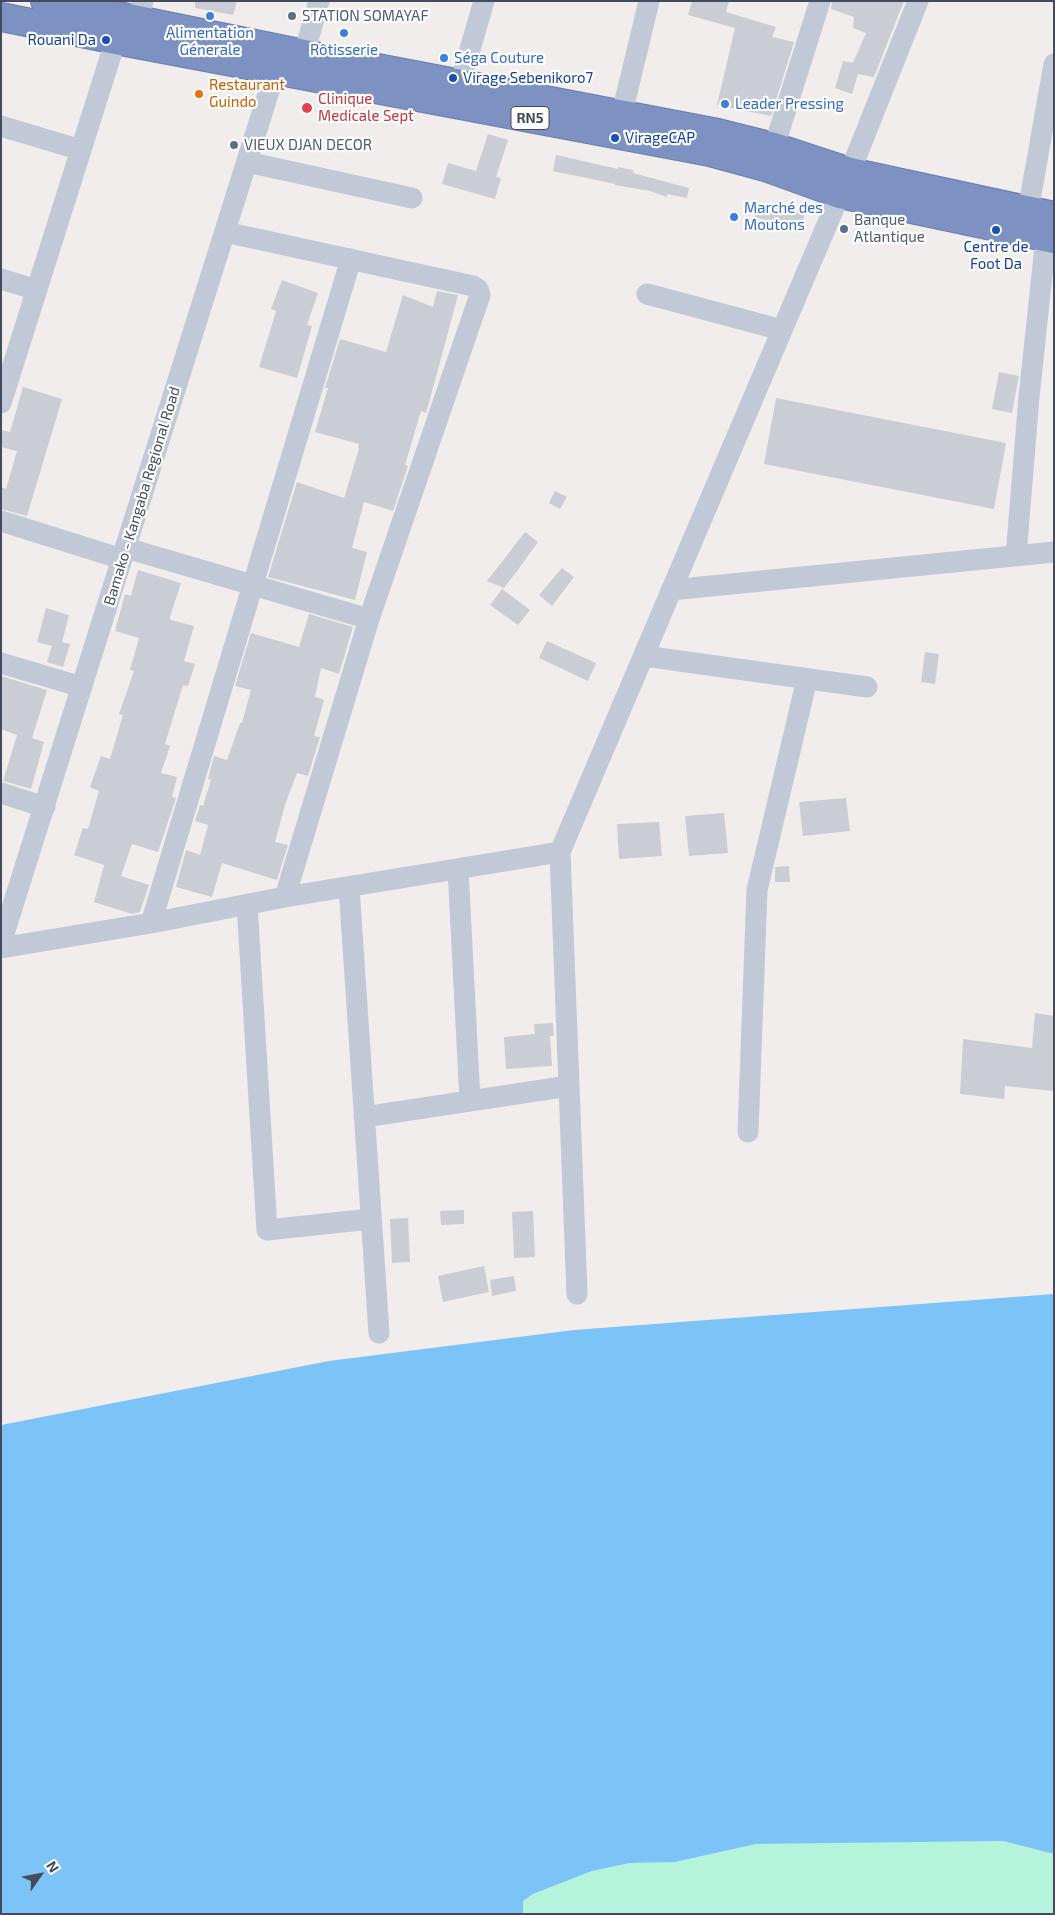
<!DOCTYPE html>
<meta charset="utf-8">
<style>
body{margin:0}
#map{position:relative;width:1055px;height:1915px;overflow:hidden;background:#f0edec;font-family:"Exo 2",sans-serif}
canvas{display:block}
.frame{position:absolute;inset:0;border:2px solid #434b5c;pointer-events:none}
.north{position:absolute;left:15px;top:1850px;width:50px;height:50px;-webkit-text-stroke:4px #fff;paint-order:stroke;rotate:57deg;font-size:14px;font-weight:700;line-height:20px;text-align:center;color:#434b5c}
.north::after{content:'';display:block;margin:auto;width:18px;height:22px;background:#434b5c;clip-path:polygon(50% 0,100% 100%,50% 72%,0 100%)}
</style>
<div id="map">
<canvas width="1055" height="1915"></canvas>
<div class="frame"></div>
<div class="north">N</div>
</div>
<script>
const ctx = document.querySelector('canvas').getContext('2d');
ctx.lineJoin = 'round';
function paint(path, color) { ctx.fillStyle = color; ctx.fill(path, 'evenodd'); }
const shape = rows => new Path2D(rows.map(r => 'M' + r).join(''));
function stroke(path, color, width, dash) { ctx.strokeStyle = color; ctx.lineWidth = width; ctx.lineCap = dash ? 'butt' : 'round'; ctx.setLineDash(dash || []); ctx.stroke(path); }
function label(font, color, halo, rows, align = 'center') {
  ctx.font = font + ' "Exo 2",sans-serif'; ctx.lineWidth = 4.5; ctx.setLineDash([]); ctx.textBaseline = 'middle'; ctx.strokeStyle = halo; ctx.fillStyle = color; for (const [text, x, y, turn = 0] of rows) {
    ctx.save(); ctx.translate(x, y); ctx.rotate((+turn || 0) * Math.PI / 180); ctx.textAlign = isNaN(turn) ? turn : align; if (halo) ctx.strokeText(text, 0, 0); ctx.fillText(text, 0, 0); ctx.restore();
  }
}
const green = shape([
 [1003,1841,1054,1854,1054,1914,523,1914,522,1910,523,1901,533,1894,592,1871,630,1863,675,1862,756,1844]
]);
const water = shape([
 [1054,1294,1054,1854,1003,1841,756,1844,675,1862,630,1863,592,1871,533,1894,523,1901,523,1914,1,1914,1,1425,329,1361,574,1330]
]);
const building = shape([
 [195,1,237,1,233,15,195,8],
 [692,1,729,1,726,12,776,27,772,37,794,42,771,116,717,105,735,28,688,15],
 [832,1,904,1,874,77,858,74,852,94,835,88,843,61,853,63,866,33,853,28,854,17,831,9],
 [488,134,508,140,496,177,501,178,495,199,442,184,448,163,476,171],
 [556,155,618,169,618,167,633,170,633,173,689,188,687,198,667,194,667,197,650,191,615,185,615,184,553,171],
 [756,204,805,213,801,229,754,217],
 [282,280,318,293,307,325,312,326,297,378,259,367,276,311,271,309],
 [437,291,458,295,439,366,426,413,421,411,405,465,408,466,393,511,364,502,352,548,367,552,355,600,268,577,297,482,344,498,359,449,358,448,359,444,315,432,328,388,325,388,340,339,386,352,403,295,433,307],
 [999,372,1019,376,1012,413,992,409],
 [23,387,62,399,27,516,1,509,1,487,6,489,17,451,1,447,1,430,10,432],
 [776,398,1006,443,994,509,764,464],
 [555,491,567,497,560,509,549,503],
 [525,532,538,542,517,571,504,588,487,581],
 [562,568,574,577,552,606,539,595],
 [138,570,181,583,170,617,171,620,194,626,184,661,195,664,188,686,183,685,165,744,170,746,161,773,177,777,172,797,176,798,158,852,132,844,121,876,149,885,140,912,132,914,94,902,104,865,74,855,83,828,88,829,99,791,90,787,101,756,110,759,123,715,119,714,134,671,130,670,139,638,115,631,125,594,131,596],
 [502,589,530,610,518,625,490,605],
 [46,608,69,615,62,642,70,644,63,667,47,662,52,646,37,642],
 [309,614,353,627,339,674,321,668,315,697,324,700,314,736,320,737,308,776,297,773,285,805,275,842,288,845,277,880,222,863,212,897,176,887,186,850,200,855,208,825,195,821,200,805,203,806,211,780,208,779,214,756,227,760,240,723,242,723,251,690,235,686,251,633,299,647],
 [547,641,596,663,588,681,539,658],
 [925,652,939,654,935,684,921,682],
 [1,676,47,690,32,738,44,742,31,789,3,781,17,735,1,729],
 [846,798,850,831,803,836,799,802],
 [724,813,728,853,689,856,685,816],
 [659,822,662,856,619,859,617,824],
 [789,866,790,882,775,882,775,867],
 [1035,1013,1054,1016,1054,1091,1005,1086,1004,1099,960,1094,963,1039,1032,1048],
 [553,1023,554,1036,550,1036,552,1066,506,1069,504,1037,535,1034,534,1024],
 [464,1210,464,1224,441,1225,440,1211],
 [533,1211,535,1257,514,1258,512,1212],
 [408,1218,410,1262,392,1263,390,1219],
 [484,1266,489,1292,443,1302,438,1276],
 [514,1276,516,1291,492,1296,490,1280]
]);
const minor = shape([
 [134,35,143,1],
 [304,54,319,1],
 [460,84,484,1],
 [1,126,81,150],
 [618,130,649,1],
 [774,147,820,1],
 [247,162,412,198],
 [850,172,918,1],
 [1028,211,1054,64],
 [225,232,473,286,478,289,480,295,369,619,285,897],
 [1,279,37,290],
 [647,294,782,330],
 [1,403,116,39],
 [1,521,122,559],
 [126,548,369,619],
 [1016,556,1029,397,1046,237],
 [671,590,1054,552],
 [644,656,867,687],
 [1,663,82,687],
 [1,793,45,807],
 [560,852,577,1294],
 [458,869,470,1101],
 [349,887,379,1333],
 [247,904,267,1230,371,1219],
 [151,923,351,259],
 [1,943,280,56],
 [1,948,151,923,285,897,560,852,840,194],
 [364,1117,569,1086],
 [748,1132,757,890,807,679]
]);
const highway = shape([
 [45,1,304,54,718,133,774,147,850,172,1054,216],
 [1,17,131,43,710,152,765,167,840,194,1054,239]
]);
const markers = [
 [210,16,5,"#3f7fe0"],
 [292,16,5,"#5c6f8a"],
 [344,33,5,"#3f7fe0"],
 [106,40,5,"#1a4fb4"],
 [444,58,5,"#3f7fe0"],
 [453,78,5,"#1a4fb4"],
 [199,94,5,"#e8710a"],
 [725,104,5,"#3f7fe0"],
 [307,108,6,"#e0444e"],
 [615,138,5,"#1a4fb4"],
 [234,145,5,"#5c6f8a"],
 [734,217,5,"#3f7fe0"],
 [844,229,5,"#5c6f8a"],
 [996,230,5,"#1a4fb4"]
];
const shields = [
 [530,118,38]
];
const shieldNames = [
 ["RN5",530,118]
];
const serviceNames = [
 ["STATION SOMAYAF",302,16],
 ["VIEUX DJAN DECOR",244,145],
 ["Banque",854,220],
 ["Atlantique",854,237]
];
const shopNames = [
 ["Alimentation",210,33,"center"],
 ["Génerale",210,50,"center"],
 ["Rôtisserie",344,50,"center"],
 ["Séga Couture",454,58],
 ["Leader Pressing",735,104],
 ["Marché des",744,208],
 ["Moutons",744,225]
];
const transitNames = [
 ["Rouani Da",96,40,"right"],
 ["Virage Sebenikoro7",463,78],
 ["VirageCAP",625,138],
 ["Centre de",996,247,"center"],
 ["Foot Da",996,264,"center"]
];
const foodNames = [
 ["Restaurant",209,85],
 ["Guindo",209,102]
];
const healthNames = [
 ["Clinique",318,99],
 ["Medicale Sept",318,116]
];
const streetNames = [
 ["Bamako - Kangaba Regional Road",142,496,-73]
];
paint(green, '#b4f4da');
paint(water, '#7cc3f7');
paint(building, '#cbcdd5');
stroke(highway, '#697bae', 30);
stroke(minor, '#c1c8d6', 21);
stroke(highway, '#7e91c3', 28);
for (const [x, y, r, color] of markers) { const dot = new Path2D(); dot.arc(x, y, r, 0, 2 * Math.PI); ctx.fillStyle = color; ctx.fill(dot); stroke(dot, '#fff', 2); }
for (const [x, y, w] of shields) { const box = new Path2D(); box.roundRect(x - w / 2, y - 11.5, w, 23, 4); ctx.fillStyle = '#fff'; ctx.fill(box); stroke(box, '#434b5c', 1); }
label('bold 14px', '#434b5c', null, shieldNames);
label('15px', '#4e5e75', '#fff', serviceNames, 'left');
label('15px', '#366cbe', '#fff', shopNames, 'left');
label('15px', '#164399', '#fff', transitNames, 'left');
label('15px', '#c56008', '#fff', foodNames, 'left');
label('15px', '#be3a42', '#fff', healthNames, 'left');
label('15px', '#434b5c', '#fff', streetNames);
</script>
